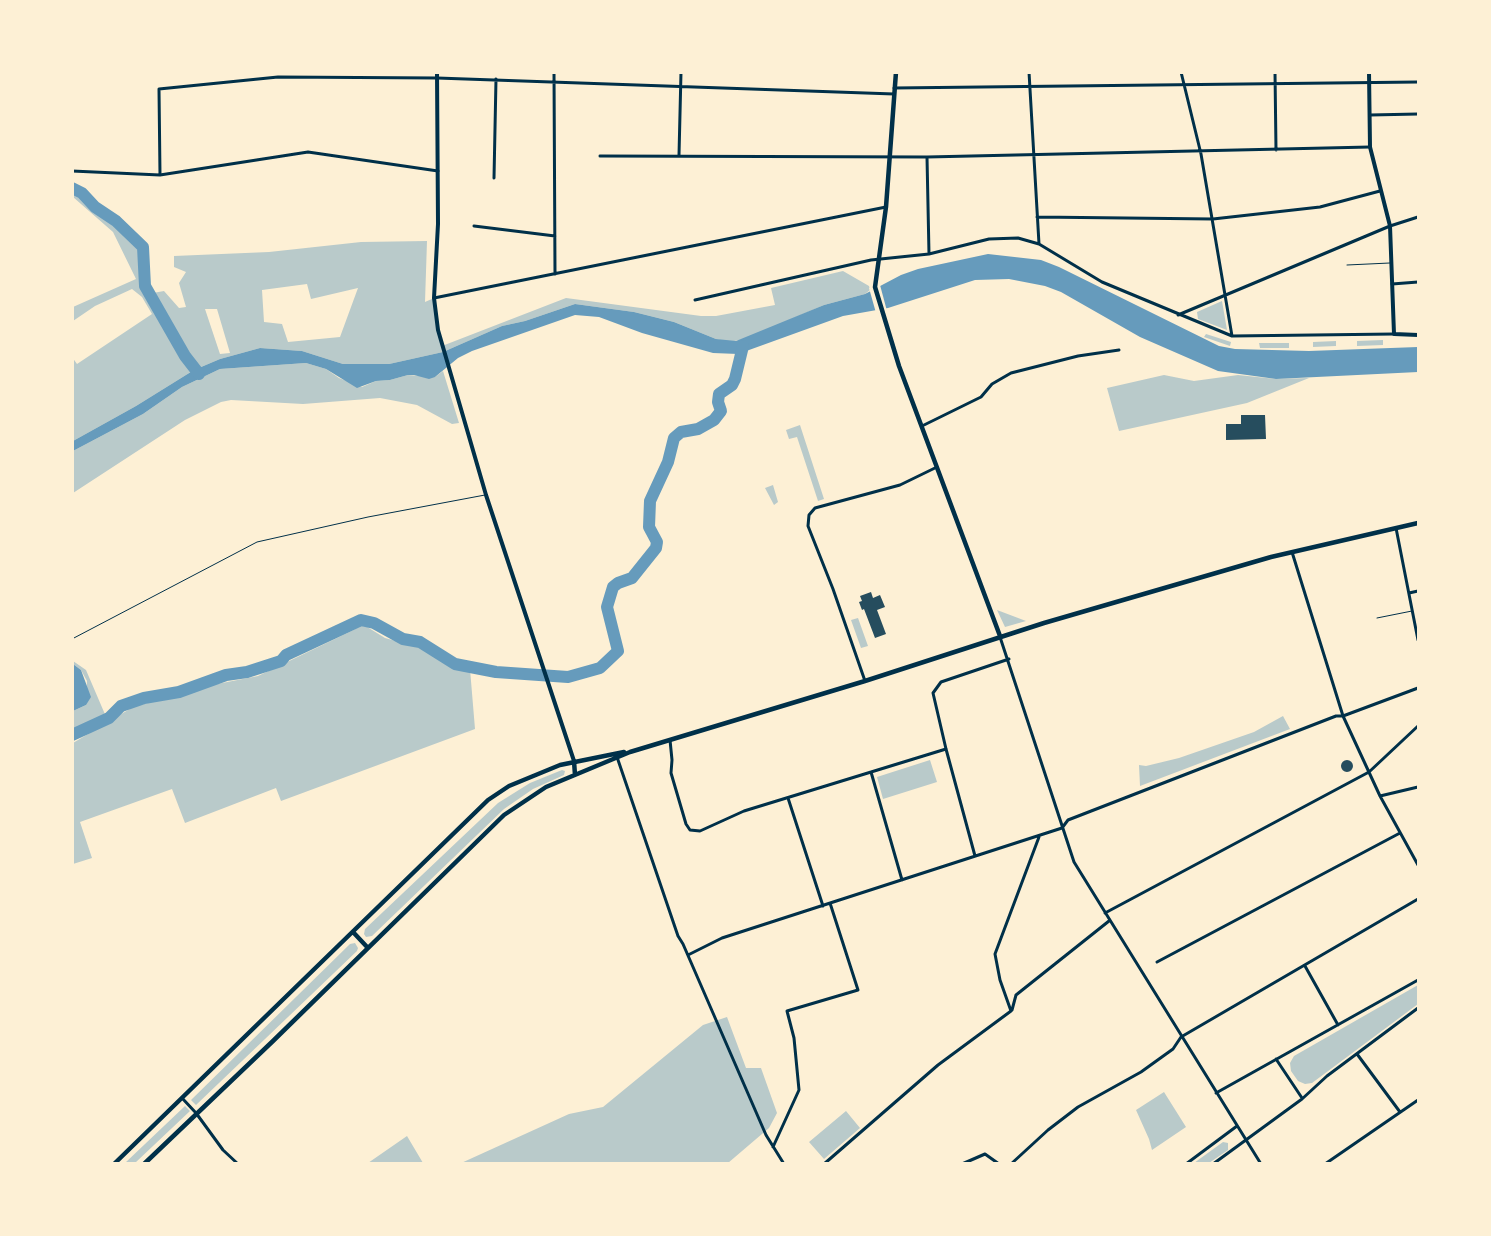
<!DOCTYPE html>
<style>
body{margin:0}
#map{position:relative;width:1491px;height:1236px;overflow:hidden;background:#fdf0d5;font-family:"Source Sans 3",sans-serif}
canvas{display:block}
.frame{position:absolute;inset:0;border:74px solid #fdf0d5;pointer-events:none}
</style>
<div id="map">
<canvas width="1491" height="1236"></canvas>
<div class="frame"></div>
</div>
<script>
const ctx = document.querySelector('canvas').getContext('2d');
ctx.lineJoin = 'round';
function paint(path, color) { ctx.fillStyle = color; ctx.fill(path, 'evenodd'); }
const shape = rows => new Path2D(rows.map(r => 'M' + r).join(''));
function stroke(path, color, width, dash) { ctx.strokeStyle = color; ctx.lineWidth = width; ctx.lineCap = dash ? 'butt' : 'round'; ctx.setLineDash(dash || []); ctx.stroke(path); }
const green = shape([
 [73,188,82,193,95,207,111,216,139,241,143,247,149,287,153,293,164,291,179,308,186,307,179,283,186,272,174,267,174,256,269,252,361,242,427,241,425,302,434,298,442,346,566,298,701,316,716,316,775,305,771,288,843,271,869,286,870,290,865,294,824,305,745,339,729,342,716,339,674,322,634,312,575,304,525,321,502,326,443,352,389,364,343,364,302,351,260,348,220,359,194,370,136,406,73,441,72,357,77,364,152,314,142,297,132,289,95,306,73,321,73,307,136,279,113,232,73,197],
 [307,284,311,299,358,288,340,337,288,342,282,324,264,322,262,290],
 [205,309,217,309,230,353,220,354],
 [1222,301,1227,330,1198,319,1197,312],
 [1206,334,1231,342,1230,346,1204,337],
 [1383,340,1383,345,1357,346,1357,341],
 [1336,341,1336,346,1313,347,1313,342],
 [1259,343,1289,343,1289,348,1260,348],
 [306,363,326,369,339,378,362,387,376,381,390,380,408,375,435,377,443,371,459,423,452,424,417,405,380,398,303,404,231,400,221,402,185,420,73,493,73,451,143,414,182,387,220,369],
 [1164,375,1194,381,1238,375,1276,379,1309,378,1247,403,1119,431,1107,388],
 [800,425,824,499,818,501,797,437,789,439,786,430],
 [773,485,778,502,774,505,765,488],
 [997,610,1026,621,1005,627],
 [858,618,868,646,861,648,851,620],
 [364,625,385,638,418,647,453,667,470,669,475,729,281,801,276,788,185,823,172,789,80,822,92,858,73,864,73,743,133,707,217,684,258,676],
 [73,661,86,670,107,719,73,735,73,711,86,705,87,681,81,670,73,664],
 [1283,716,1290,729,1140,786,1139,765,1146,766,1179,758,1254,732],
 [930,760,937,782,883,799,877,777],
 [562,770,565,771,564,775,533,789,504,809,372,936,366,937,364,934,365,929,498,803,530,783],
 [355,943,358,948,357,951,196,1105,191,1100,350,944],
 [1418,985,1418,1004,1312,1083,1305,1084,1298,1081,1291,1071,1290,1063,1294,1056],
 [727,1017,746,1068,761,1068,777,1113,769,1128,728,1163,459,1164,569,1114,603,1107,703,1025],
 [1164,1092,1186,1127,1152,1150,1149,1139,1136,1110],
 [185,1106,190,1111,135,1163,125,1163],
 [846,1111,860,1128,824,1159,809,1142],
 [407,1136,423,1163,368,1163],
 [1223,1142,1228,1143,1228,1150,1209,1163,1194,1163]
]);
const water = shape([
 [988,254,1041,260,1059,267,1219,346,1235,349,1309,351,1418,347,1418,372,1276,379,1218,371,1140,337,1061,292,1045,286,1009,279,975,280,888,308,843,316,738,354,713,353,642,333,599,317,575,315,472,351,458,358,435,377,429,379,414,375,408,375,390,380,376,381,357,388,326,369,306,363,220,369,182,387,143,414,73,451,73,441,136,406,194,370,220,359,260,348,302,351,343,364,389,364,443,352,502,326,525,321,575,304,634,312,674,322,716,339,736,341,824,305,865,294,901,275,918,269],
 [73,664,81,670,91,697,86,705,73,711]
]);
const pier = shape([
 [880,285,887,311,876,313,869,288]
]);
const river = shape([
 [72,188,82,193,95,207,116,221,143,247,145,286,185,356,199,374],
 [72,735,109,718,121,706,144,698,179,692,226,675,247,672,281,661,286,655,361,620,374,623,403,639,420,642,455,664,496,672,568,677,600,668,618,651,607,607,613,587,618,583,632,578,656,548,657,542,649,527,650,501,668,462,674,438,681,432,698,429,714,420,721,411,718,402,719,394,732,385,735,379,743,346]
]);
const building = shape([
 [1241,415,1265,415,1266,439,1226,440,1226,424,1241,424],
 [871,592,873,598,880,595,885,607,877,610,886,634,875,638,864,609,862,610,859,602,862,601,860,596],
 '1341 766a6 6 0 1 1 12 0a6 6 0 1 1-12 0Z'
]);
const service = shape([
 [1347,265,1390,263],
 [1377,618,1412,611],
 [72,639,257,542,368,517,485,495]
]);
const minor = shape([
 [554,72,555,274],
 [1029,72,1039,244],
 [1181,72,1201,154,1232,336],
 [1275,72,1276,150],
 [894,88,1418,82],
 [1370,115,1418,114],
 [679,155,681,72],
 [600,156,927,157,1370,147],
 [927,157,929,254],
 [72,171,160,175,308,152,438,171],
 [160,175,159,89,278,77,437,78,894,94],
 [494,178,496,79],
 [1037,217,1213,219,1320,207,1380,191],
 [474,226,555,236],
 [1392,284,1418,282],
 [434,298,886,207],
 [695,300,871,260,929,254,989,239,1018,238,1039,244,1102,282,1232,336,1394,334],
 [1178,315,1390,226,1418,217],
 [922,426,981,397,992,384,1011,373,1078,356,1119,350],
 [1396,528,1418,640],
 [1292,552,1343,716,1380,796,1418,865],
 [1409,593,1418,591],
 [1000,637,1074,862,1261,1164],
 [865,681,833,589,808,526,809,515,815,508,900,485,937,467],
 [670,740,672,760,671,773,686,824,690,830,700,831,744,811,946,749],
 [617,757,678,936,683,944,766,1135,784,1164],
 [871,772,902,880],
 [1380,796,1418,787],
 [788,798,823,906],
 [975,856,946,749,933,693,941,682,1009,659],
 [1105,913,1369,772,1418,726],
 [688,955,722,938,1062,828,1068,820,1336,716,1343,716,1418,688],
 [1157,962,1400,833],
 [1305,966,1338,1025],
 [1012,1010,1016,995,1109,921],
 [1011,1011,1000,980,995,954,1039,837],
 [1357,1054,1400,1112],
 [1276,1059,1302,1098],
 [1216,1093,1418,980],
 [182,1098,196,1113,223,1150,238,1164],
 [773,1147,799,1090,794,1038,787,1011,858,990,830,903],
 [824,1164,938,1065,1011,1011],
 [962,1164,985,1154,999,1164],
 [1011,1164,1048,1130,1078,1107,1141,1072,1173,1049,1181,1037,1418,899],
 [1186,1164,1237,1126],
 [1213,1164,1302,1099,1327,1076,1418,1008],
 [1325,1164,1418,1100]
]);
const tertiary = shape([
 [437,72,438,224,434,298,438,330,486,495,574,761],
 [1369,72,1370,147,1390,226,1394,334,1418,335]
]);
const secondary = shape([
 [896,72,886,207,875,287,899,366,1000,636],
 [574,761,575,775],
 [353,932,368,948],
 [114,1164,488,800,509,786,560,765,624,752],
 [144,1164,273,1041,504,815,546,787,630,752,865,681,1044,623,1271,557,1418,523]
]);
paint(green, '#b9caca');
paint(water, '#669bbc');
paint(pier, '#fdf0d5');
stroke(river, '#669bbc', 12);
paint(building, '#264d5e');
stroke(service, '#003049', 1);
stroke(minor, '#003049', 3);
stroke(tertiary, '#003049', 4);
stroke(secondary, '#003049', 4.5);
</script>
